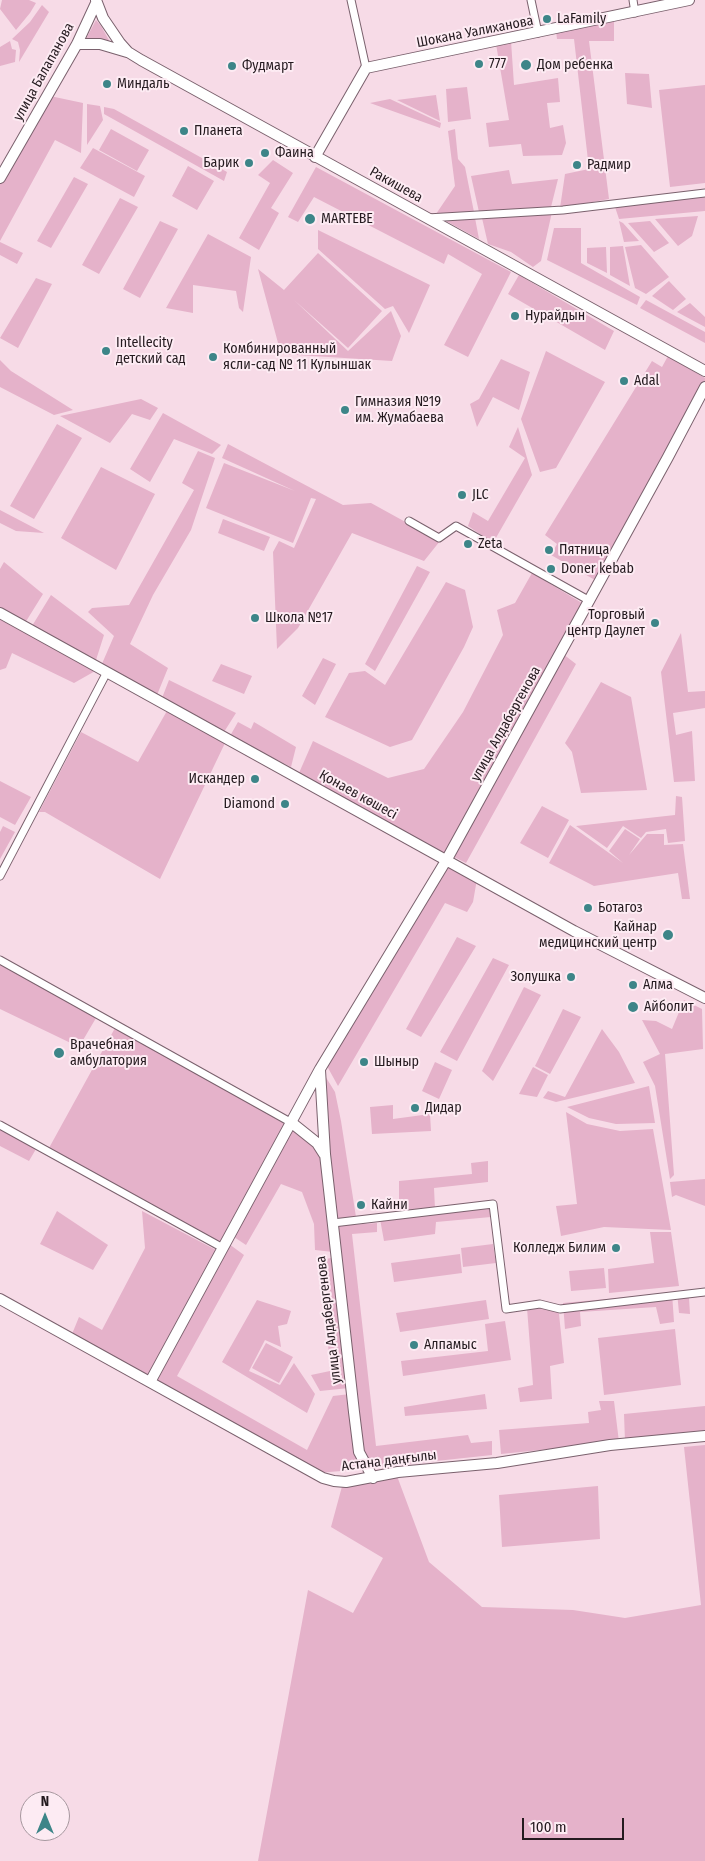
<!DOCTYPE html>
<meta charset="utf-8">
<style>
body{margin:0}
#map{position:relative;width:705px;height:1861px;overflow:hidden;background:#f7dbe7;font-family:"Fira Sans Condensed",sans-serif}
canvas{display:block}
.north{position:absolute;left:20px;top:1791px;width:50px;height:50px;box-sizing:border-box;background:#fdebf3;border:1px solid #a6979e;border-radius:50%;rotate:0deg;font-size:14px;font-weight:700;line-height:20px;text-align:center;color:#241a1f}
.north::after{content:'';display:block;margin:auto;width:18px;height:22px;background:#3d8588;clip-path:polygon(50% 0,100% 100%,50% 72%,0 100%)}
.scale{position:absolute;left:522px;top:1818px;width:102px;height:22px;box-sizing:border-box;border:2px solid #241a1f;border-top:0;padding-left:6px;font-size:15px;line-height:18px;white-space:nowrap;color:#241a1f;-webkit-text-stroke:4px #fdebf3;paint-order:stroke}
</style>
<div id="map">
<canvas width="705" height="1861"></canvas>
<div class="north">N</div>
<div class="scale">100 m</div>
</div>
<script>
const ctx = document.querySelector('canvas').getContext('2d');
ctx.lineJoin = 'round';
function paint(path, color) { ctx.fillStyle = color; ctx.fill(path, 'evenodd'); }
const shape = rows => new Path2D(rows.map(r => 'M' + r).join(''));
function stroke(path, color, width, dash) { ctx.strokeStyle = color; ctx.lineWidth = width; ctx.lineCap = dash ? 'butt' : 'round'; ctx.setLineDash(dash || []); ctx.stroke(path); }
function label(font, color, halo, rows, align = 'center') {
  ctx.font = font + ' "Fira Sans Condensed",sans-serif'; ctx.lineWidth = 4; ctx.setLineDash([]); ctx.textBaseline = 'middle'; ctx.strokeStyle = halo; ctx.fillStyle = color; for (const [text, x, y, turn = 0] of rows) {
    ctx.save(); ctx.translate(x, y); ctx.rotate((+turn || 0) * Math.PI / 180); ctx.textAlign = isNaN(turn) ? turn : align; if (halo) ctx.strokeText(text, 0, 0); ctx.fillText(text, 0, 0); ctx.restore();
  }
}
const green = shape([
 [2,0,29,0,36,3,30,13,16,30,0,9],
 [42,5,49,12,19,62,20,50,18,42,12,39,30,22],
 [96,20,101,26,110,42,86,39],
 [614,21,614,41,589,41,609,199,560,208,565,174,589,169,574,39,557,39,556,31],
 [10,41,12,49,16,50,15,62,0,66,0,47],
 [511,41,514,85,558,78,560,102,547,103,550,128,563,125,566,143,562,155,523,156,521,144,489,147,486,123,509,120,496,44],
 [625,73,649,74,652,108,627,104],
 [705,85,705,183,670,187,659,90],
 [467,87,471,119,448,122,446,89],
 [436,95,440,121,397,100],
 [50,96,83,103,81,153,55,140,0,241,0,182],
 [390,99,441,123,440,128,370,103],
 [87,104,100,106,103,120,87,145],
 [104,107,114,109,227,172,224,181,104,114],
 [111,129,149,150,137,171,99,150],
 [455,129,458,159,465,167,474,212,436,214,455,186,448,131],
 [93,148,145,176,134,197,80,168],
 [273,160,293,173,271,208,279,213,259,250,239,238,270,183,258,175],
 [188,166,214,181,197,210,172,196],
 [316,167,511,272,468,357,444,345,482,274,448,254,444,264,314,197,298,222,288,217],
 [509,170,512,184,558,179,551,207,479,212,471,176],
 [74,177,88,184,51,248,37,241],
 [705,196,705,211,619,219,615,207],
 [120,198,138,207,99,274,82,265],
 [552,212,541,261,533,267,511,252,488,244,482,218],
 [698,216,692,236,678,246,655,219],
 [475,218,479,239,446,221],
 [160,221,178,229,140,298,123,289],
 [619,221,623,223,639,241,624,242],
 [650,221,669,243,654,252,628,223],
 [554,228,581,228,581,263,640,297,637,305,547,260],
 [318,230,430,285,409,333,393,306,385,309,318,249],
 [208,234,251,257,243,312,239,308,236,291,193,285,193,313,166,308],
 [0,242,23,253,17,264,0,255],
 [641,245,669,277,646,294,635,288,625,247],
 [623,246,630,286,610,275,610,247],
 [606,247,607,273,587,263,587,248],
 [318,253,382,311,348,348,294,300,348,351,391,311,401,336,392,361,281,354,258,269,284,290],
 [519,275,614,331,605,350,508,294],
 [36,278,52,284,18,348,0,338],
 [669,281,686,299,673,310,652,296],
 [646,300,705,332,705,343,640,308],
 [690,303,705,317,705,327,677,312],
 [546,351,605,382,556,468,540,472,521,419],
 [668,356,705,378,705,384,595,580,551,555,557,544,545,535,652,361,662,367],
 [501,359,530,372,519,410,493,397,477,427,470,404,479,399],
 [0,360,11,371,73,410,54,415,0,387],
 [141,399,158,408,150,420,132,414,110,443,60,416],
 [163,413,221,445,212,454,174,439,150,482,130,469],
 [57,424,82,438,34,519,10,506],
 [518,427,532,475,493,543,468,526,473,512,488,521,525,458,509,447],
 [228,444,343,505,371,503,440,541,424,561,352,533,298,628,277,649,273,552,279,541,294,548,316,499,311,498,293,543,206,508,224,463,295,491,222,458],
 [198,451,215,458,191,530,153,595,130,644,168,668,157,695,101,666,114,636,88,612,92,608,129,605,194,490,182,483],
 [101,467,155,494,116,570,61,538],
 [0,510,44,533,16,531,0,523],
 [223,519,270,537,264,551,218,533],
 [4,562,43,594,25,623,0,609,0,569],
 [417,566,430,572,375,671,365,664],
 [532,573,582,603,446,854,299,773,313,741,388,778,424,769,463,712,503,635,497,610,515,603],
 [446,582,465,590,473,627,464,647,412,740,390,747,325,717,349,673,365,671,385,685],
 [51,595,104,635,96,660,32,626],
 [0,617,97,670,74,683,12,653,6,668,0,670],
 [681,633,688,692,705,691,705,708,673,713,676,735,692,731,695,781,674,782,661,672],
 [563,654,576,664,466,863,452,856],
 [323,658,336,664,315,705,302,696],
 [221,664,252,676,244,694,212,681],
 [169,680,236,713,224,732,162,698],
 [601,682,631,697,647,790,581,793,572,752,565,743],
 [168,709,225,743,160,879,45,812,39,812,81,732,138,762],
 [238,722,251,729,254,722,296,747,291,767,230,736],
 [0,781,31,797,15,825,0,817],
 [676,796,682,797,685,841,668,843,666,829,646,832,641,838,623,826,607,848,576,826,675,815],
 [542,806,569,820,548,858,520,843],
 [570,825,623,863,609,851,625,829,640,839,629,855,647,834,664,834,664,845,683,844,690,899,682,899,678,873,594,886,549,863],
 [3,826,15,832,0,859,0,832],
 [448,864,477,879,473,902,467,912,445,903,338,1086,327,1066],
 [457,937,476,946,421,1037,406,1029],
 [493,958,509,965,457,1061,440,1052],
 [0,963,96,1018,79,1047,0,1009],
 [524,987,541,995,493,1081,482,1071],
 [684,1000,702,1009,703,1049,665,1054,674,1175,670,1179,655,1086,643,1062,660,1054,642,1020,656,1021,672,1029],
 [563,1009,581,1017,550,1074,535,1066],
 [115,1028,288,1123,220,1243,49,1148],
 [602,1029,619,1052,635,1083,556,1102,543,1098,548,1091,565,1097],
 [435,1062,452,1070,439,1099,422,1091],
 [533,1067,548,1075,537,1097,519,1094],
 [322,1071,335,1092,341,1121,356,1217,335,1220],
 [649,1086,655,1123,616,1124,589,1118,567,1107],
 [393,1105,393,1119,430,1114,431,1131,372,1134,370,1107],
 [566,1112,587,1124,620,1131,653,1129,671,1230,604,1227,561,1236,556,1206,577,1204],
 [293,1126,322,1154,333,1252,315,1250,314,1224,302,1192,281,1184,246,1245,234,1237],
 [0,1129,36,1149,29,1161,0,1146],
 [488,1161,488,1182,434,1188,435,1209,399,1214,399,1181,472,1174,471,1163],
 [705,1179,705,1206,676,1195,672,1197,670,1182],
 [491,1206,491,1217,436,1222,435,1234,384,1241,380,1219],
 [57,1211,108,1245,93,1270,40,1244],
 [142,1211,216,1250,150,1376,72,1334,79,1317,102,1330,145,1248],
 [377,1223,377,1232,352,1234,376,1446,468,1435,471,1443,492,1441,492,1455,371,1468,361,1453,337,1226],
 [650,1232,671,1232,679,1286,609,1293,608,1269,654,1263],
 [229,1244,244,1255,177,1376,307,1450,333,1396,350,1394,364,1469,318,1473,154,1381],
 [493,1244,496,1263,463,1267,461,1248],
 [460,1254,462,1273,394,1282,391,1263],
 [335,1257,349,1388,320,1391,311,1375,330,1371,322,1260],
 [604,1268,606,1288,571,1291,569,1271],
 [705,1289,705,1296,689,1298,690,1314,679,1313,677,1292],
 [672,1293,674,1322,660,1324,656,1307,580,1312,581,1326,565,1329,563,1303],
 [257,1300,291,1311,287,1324,278,1326,281,1347,265,1340,249,1371,280,1385,294,1363,315,1394,307,1413,222,1362],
 [486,1300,489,1319,400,1332,396,1313],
 [558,1304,564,1363,550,1366,552,1399,520,1402,518,1388,533,1385,527,1308],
 [505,1321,511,1360,403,1376,401,1361,488,1351,485,1324],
 [675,1329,681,1385,604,1395,598,1338],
 [266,1343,293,1357,279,1383,252,1368],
 [485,1394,487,1409,405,1416,404,1407],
 [599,1401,614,1401,619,1442,501,1454,499,1430,589,1423,588,1412,601,1410],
 [705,1406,705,1433,625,1441,624,1414],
 [705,1445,705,1861,258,1861,308,1590,353,1613,383,1558,331,1527,344,1479,397,1476,429,1562,482,1607,573,1610,625,1618,701,1605,684,1447],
 [598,1486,600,1539,502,1547,499,1495]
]);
const street = shape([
 [351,0,366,68],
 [531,0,538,33],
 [633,0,635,13],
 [427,218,563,210,705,193],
 [409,521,439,538,456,526,590,601],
 [0,876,107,672],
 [0,960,292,1123],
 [0,1125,223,1248],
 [333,1223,493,1204,506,1309,540,1304,560,1309,705,1292]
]);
const secondary = shape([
 [96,0,103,18,120,43,128,52,141,60,705,371],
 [77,44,100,44,127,52],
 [315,157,366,68,689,0],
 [0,178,77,44,96,3],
 [0,613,574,931,705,998],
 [320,1070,325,1154,354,1412,359,1452,373,1478],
 [292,1123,317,1143,324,1154],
 [0,1299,323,1478,334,1481,346,1482,398,1472,497,1463,610,1445,705,1436],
 [150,1382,320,1069,447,859,668,457,705,387]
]);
const markers = [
 [547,19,5,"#3d8588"],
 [479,64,5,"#3d8588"],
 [526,65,6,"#3d8588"],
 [232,66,5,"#3d8588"],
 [107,84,5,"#3d8588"],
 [184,131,5,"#3d8588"],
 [265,153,5,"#3d8588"],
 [249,163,5,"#3d8588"],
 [577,165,5,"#3d8588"],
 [310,219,6,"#3d8588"],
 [515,316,5,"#3d8588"],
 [106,351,5,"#3d8588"],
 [213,357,5,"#3d8588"],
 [624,381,5,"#3d8588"],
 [345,410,5,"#3d8588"],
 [462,495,5,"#3d8588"],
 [468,544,5,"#3d8588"],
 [549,550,5,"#3d8588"],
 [551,569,5,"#3d8588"],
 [255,618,5,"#3d8588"],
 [655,623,5,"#3d8588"],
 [255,779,5,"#3d8588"],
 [285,804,5,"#3d8588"],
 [588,908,5,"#3d8588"],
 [668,935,6,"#3d8588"],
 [571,977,5,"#3d8588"],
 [633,985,5,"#3d8588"],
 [633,1007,6,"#3d8588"],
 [59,1053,6,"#3d8588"],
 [364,1062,5,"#3d8588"],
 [415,1108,5,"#3d8588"],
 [361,1205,5,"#3d8588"],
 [616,1248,5,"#3d8588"],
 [414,1345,5,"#3d8588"]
];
const poiNames = [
 ["LaFamily",557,19],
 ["777",489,64],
 ["Дом ребенка",537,65],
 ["Фудмарт",242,66],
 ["Миндаль",117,84],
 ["Планета",194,131],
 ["Фаина",275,153],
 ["Барик",239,163,"right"],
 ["Радмир",587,165],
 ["MARTEBE",321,219],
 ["Нурайдын",525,316],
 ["Intellecity",116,343],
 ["детский сад",116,359],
 ["Комбинированный",223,349],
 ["ясли-сад № 11 Кулыншак",223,365],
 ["Adal",634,381],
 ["Гимназия №19",355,402],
 ["им. Жумабаева",355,418],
 ["JLC",472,495],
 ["Zeta",478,544],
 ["Пятница",559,550],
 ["Doner kebab",561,569],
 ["Торговый",645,615,"right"],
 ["центр Даулет",645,631,"right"],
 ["Школа №17",265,618],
 ["Искандер",245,779,"right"],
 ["Diamond",275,804,"right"],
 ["Ботагоз",598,908],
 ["Кайнар",657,927,"right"],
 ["медицинский центр",657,943,"right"],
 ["Золушка",561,977,"right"],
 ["Алма",643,985],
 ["Айболит",644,1007],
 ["Врачебная",70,1045],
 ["амбулатория",70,1061],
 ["Шыныр",374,1062],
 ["Дидар",425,1108],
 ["Кайни",371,1205],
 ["Колледж Билим",606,1248,"right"],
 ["Алпамыс",424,1345]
];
const streetNames = [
 ["Шокана Уалиханова",475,32,-11],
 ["улица Балапанова",44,72,-61],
 ["Ракишева",396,185,29],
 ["улица Алдабергенова",506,724,-61],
 ["Қонаев көшесі",358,795,29],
 ["улица Алдабергенова",329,1320,-97],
 ["Астана даңғылы",389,1461,-7]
];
paint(green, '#e5b2ca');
stroke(street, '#7a616d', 9);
stroke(secondary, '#7a616d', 12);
stroke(street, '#fff', 7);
stroke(secondary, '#fff', 10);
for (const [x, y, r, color] of markers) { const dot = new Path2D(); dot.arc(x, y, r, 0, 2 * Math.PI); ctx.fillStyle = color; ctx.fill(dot); stroke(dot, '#fdebf3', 2); }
label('14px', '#241a1f', '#fdebf3', poiNames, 'left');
label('14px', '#241a1f', '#fdebf3', streetNames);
</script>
